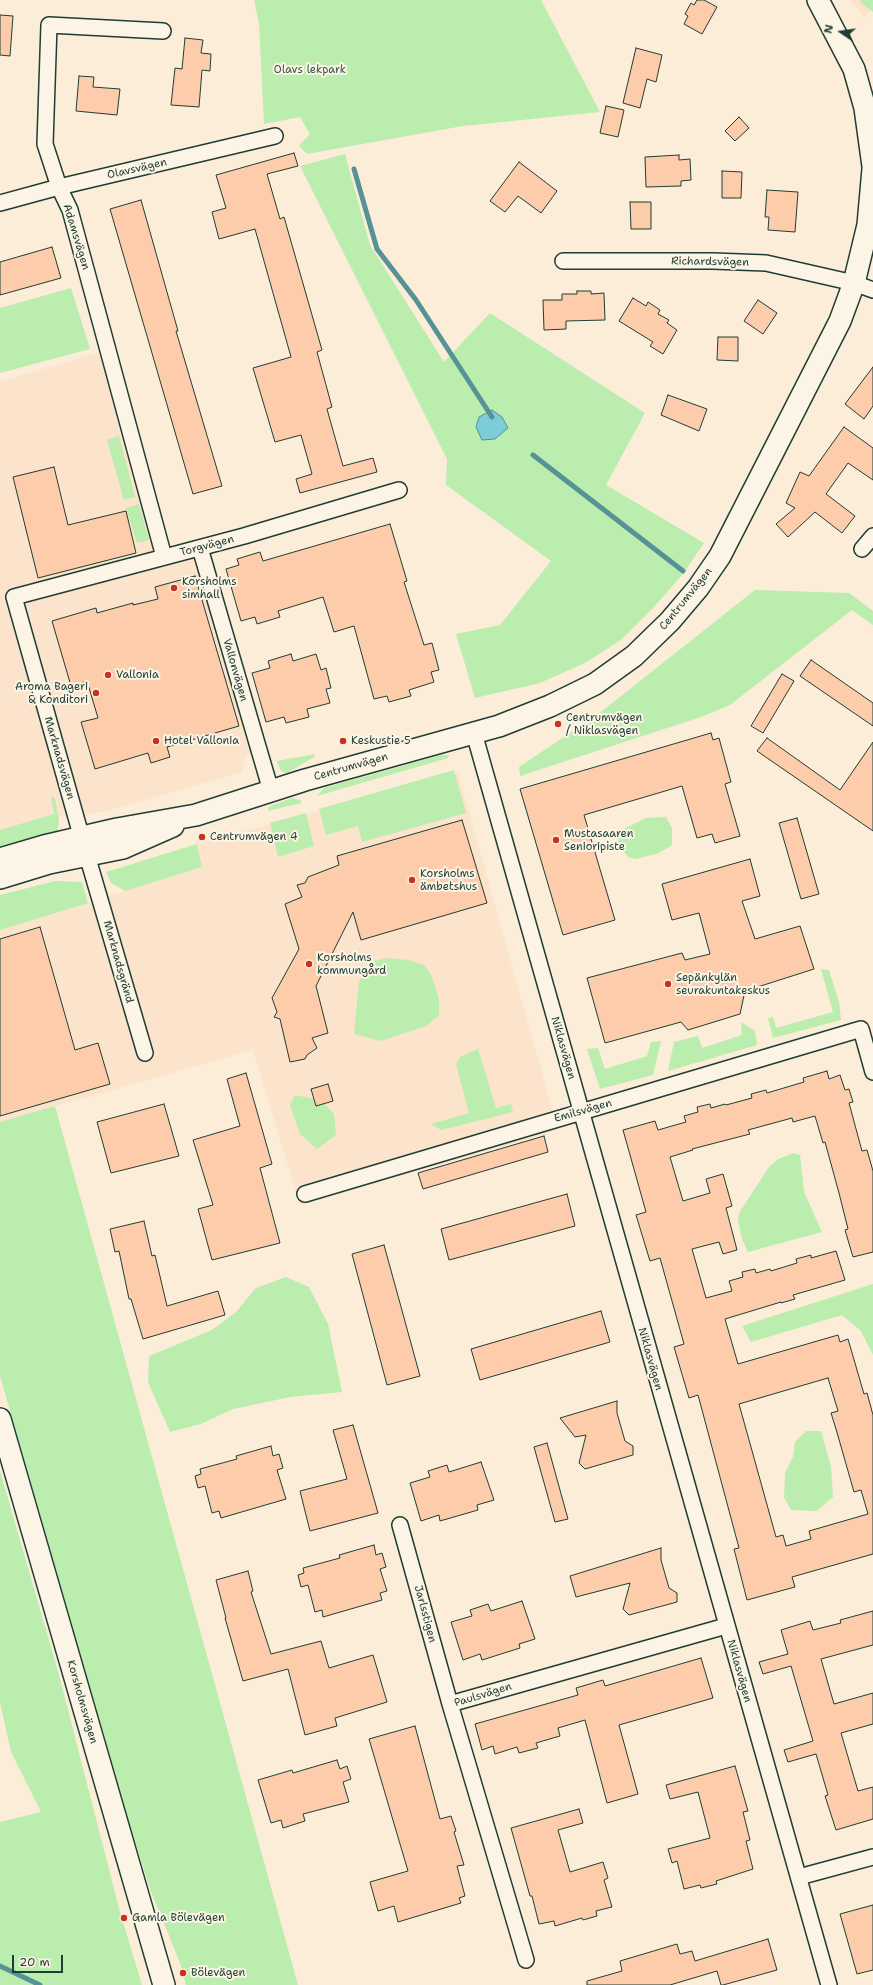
<!DOCTYPE html>
<meta charset="utf-8">
<style>
body{margin:0}
#map{position:relative;width:873px;height:1985px;overflow:hidden;background:#fcedd9;font-family:"Shantell Sans",sans-serif}
canvas{display:block}
.north{position:absolute;left:821px;top:12px;width:40px;height:40px;-webkit-text-stroke:3px #fcf5e5;paint-order:stroke;rotate:283deg;font-size:11px;font-weight:700;line-height:16px;text-align:center;color:#1f3d34}
.north::after{content:'';display:block;margin:auto;width:14px;height:18px;background:#1f3d34;clip-path:polygon(50% 0,100% 100%,50% 72%,0 100%)}
.scale{position:absolute;left:12px;top:1955px;width:51px;height:18px;box-sizing:border-box;border:2px solid #1f3d34;border-top:0;padding-left:5px;font-size:12px;line-height:14px;white-space:nowrap;color:#1f3d34;-webkit-text-stroke:3px #fcf5e5;paint-order:stroke}
</style>
<div id="map">
<canvas width="873" height="1985"></canvas>
<div class="north">N</div>
<div class="scale">20 m</div>
</div>
<script>
const ctx = document.querySelector('canvas').getContext('2d');
ctx.lineJoin = 'round';
function paint(path, color) { ctx.fillStyle = color; ctx.fill(path, 'evenodd'); }
const shape = rows => new Path2D(rows.map(r => 'M' + r).join(''));
function stroke(path, color, width, dash) { ctx.strokeStyle = color; ctx.lineWidth = width; ctx.lineCap = dash ? 'butt' : 'round'; ctx.setLineDash(dash || []); ctx.stroke(path); }
function label(font, color, halo, rows, align = 'center') {
  ctx.font = font + ' "Shantell Sans",sans-serif'; ctx.lineWidth = 4; ctx.setLineDash([]); ctx.textBaseline = 'middle'; ctx.strokeStyle = halo; ctx.fillStyle = color; for (const [text, x, y, turn = 0] of rows) {
    ctx.save(); ctx.translate(x, y); ctx.rotate((+turn || 0) * Math.PI / 180); ctx.textAlign = isNaN(turn) ? turn : align; if (halo) ctx.strokeText(text, 0, 0); ctx.fillText(text, 0, 0); ctx.restore();
  }
}
const built = shape([
 [850,0,873,0,873,10,864,17],
 [103,351,164,563,196,554,253,754,246,755,242,772,107,811,41,819,0,830,0,382],
 [458,773,558,1130,300,1205,253,1050,0,1122,0,930,202,867,197,844]
]);
const green = shape([
 [254,0,541,0,600,112,463,126,307,154,299,146,310,134,300,117,264,124,259,23],
 [863,0,873,0,873,12,859,1],
 [345,154,370,245,444,362,490,313,645,413,606,485,704,543,683,574,654,607,621,640,585,663,540,683,475,698,456,634,500,625,551,561,446,485,447,459,300,166],
 [71,288,90,349,0,373,0,308],
 [119,436,135,497,124,500,107,440],
 [139,504,149,540,137,543,126,508],
 [755,590,849,593,873,611,873,625,852,610,730,705,701,717,520,776,519,767,597,715],
 [315,754,314,757,287,773,281,771,277,761],
 [441,755,449,755,448,758,317,796,324,788],
 [454,770,466,813,362,842,358,826,326,835,319,809],
 [51,796,55,799,59,822,57,832,50,837,0,852,0,830,54,814],
 [292,798,300,800,302,803,268,811,268,807],
 [306,813,314,846,278,857,270,823],
 [666,817,672,828,672,845,659,853,636,859,628,857,619,845,617,832,646,818],
 [197,844,202,867,125,891,111,883,106,872],
 [55,881,82,882,88,903,0,930,0,895],
 [388,958,408,960,424,965,431,975,439,999,439,1015,426,1026,381,1041,354,1034,359,982,363,973,373,961],
 [821,969,829,970,839,1002,841,1020,773,1038,768,1018,773,1017,776,1028,833,1012],
 [741,1022,755,1031,757,1045,668,1071,674,1042,698,1036,702,1048,742,1035],
 [661,1041,653,1075,600,1089,587,1049,598,1048,605,1069,647,1056,651,1042],
 [478,1049,496,1108,511,1104,513,1112,441,1130,431,1124,469,1113,456,1064,460,1057],
 [295,1095,322,1101,334,1114,336,1135,317,1149,300,1134,290,1105],
 [55,1106,298,1985,186,1985,180,1963,150,1889,129,1822,0,1376,0,1122],
 [794,1153,800,1155,804,1192,822,1232,748,1252,742,1239,738,1221,739,1213,769,1167,778,1159],
 [286,1277,309,1287,328,1324,342,1392,290,1397,233,1409,201,1424,170,1432,148,1382,149,1356,212,1330,236,1312,256,1288],
 [873,1284,873,1355,861,1331,842,1315,751,1342,742,1326],
 [806,1431,821,1431,831,1466,833,1497,817,1511,791,1510,784,1497,785,1473,793,1457,795,1442],
 [0,1471,59,1675,120,1912,142,1985,0,1985,0,1822,41,1812,11,1752,0,1702]
]);
const water = shape([
 [492,410,502,417,508,428,495,439,482,440,476,427,479,417,492,410]
]);
const stream = shape([
 [354,169,377,249,416,300,492,417],
 [533,455,683,571],
 [0,1966,40,1985]
]);
const building = shape([
 [697,0,704,0,717,7,702,34,684,24,688,16,685,14,691,3,694,5,697,0],
 [0,15,13,16,10,56,0,55,0,15],
 [185,38,203,40,201,53,211,54,210,71,202,70,199,107,171,105,175,68,182,69,185,38],
 [636,48,662,55,656,82,647,79,640,108,623,103,636,48],
 [79,76,94,77,93,87,120,89,117,115,76,111,79,76],
 [606,106,624,110,618,137,600,133,606,106],
 [739,117,749,128,735,141,725,131,739,117],
 [294,153,298,166,267,174,280,219,284,217,322,350,317,352,332,407,327,409,343,466,373,458,377,472,300,493,296,479,312,474,301,435,275,442,253,368,291,357,255,229,219,239,212,212,226,208,216,175,294,153],
 [679,155,679,160,690,159,691,180,681,181,681,186,646,187,645,157,679,155],
 [519,162,557,191,541,213,518,196,505,212,490,201,519,162],
 [722,171,742,172,741,198,722,198,722,171],
 [767,190,798,192,795,232,768,230,769,217,765,217,767,190],
 [141,200,178,331,176,331,222,486,193,494,110,209,141,200],
 [630,202,651,202,651,229,631,229,630,202],
 [52,247,61,278,0,295,0,262,52,247],
 [577,291,591,291,591,294,604,293,605,320,566,321,566,329,544,330,543,300,562,300,562,294,577,294,577,291],
 [633,298,646,306,648,302,660,310,658,314,669,320,667,323,677,330,663,354,650,346,653,342,619,321,633,298],
 [758,300,777,313,763,334,744,321,758,300],
 [718,337,738,337,738,361,717,360,718,337],
 [873,367,873,406,864,419,845,404,873,367],
 [668,395,707,409,699,431,661,415,668,395],
 [844,427,873,448,873,480,848,463,826,494,855,516,842,533,815,512,788,537,776,524,795,508,786,503,800,472,809,476,844,427],
 [54,467,68,525,126,511,136,553,38,578,13,477,54,467],
 [390,524,407,581,404,582,424,645,432,643,439,670,431,672,434,682,409,690,411,696,389,702,387,696,374,699,354,626,334,632,323,597,278,611,280,617,257,624,255,617,241,621,226,569,239,565,237,559,260,552,263,561,390,524],
 [195,576,239,726,167,747,170,757,151,763,148,753,95,769,81,722,98,718,87,681,71,686,52,621,96,608,97,613,133,603,133,605,158,599,155,587,195,576],
 [291,654,293,661,316,654,321,670,326,668,331,688,326,689,330,703,307,709,309,717,286,723,284,717,266,722,252,673,270,668,268,661,291,654],
 [811,660,873,703,873,726,800,676,811,660],
 [782,674,794,681,763,733,751,726,782,674],
 [711,733,713,740,719,738,731,782,725,784,740,836,715,843,712,834,697,838,682,786,584,815,615,920,563,935,520,789,711,733],
 [767,738,840,790,873,742,873,831,757,751,767,738],
 [797,818,819,894,801,899,779,823,797,818],
 [462,820,487,903,361,940,353,912,316,986,328,1033,312,1038,317,1048,307,1055,305,1059,290,1062,280,1019,274,1017,277,1012,272,998,299,949,285,904,302,897,297,885,305,883,308,877,339,865,337,856,462,820],
 [750,859,760,896,742,901,755,939,800,926,814,969,745,991,740,1014,688,1030,681,1022,605,1043,587,978,682,953,685,960,710,954,699,913,672,920,662,884,750,859],
 [40,927,75,1050,98,1043,110,1084,0,1116,0,939,40,927],
 [827,1071,829,1079,840,1075,845,1090,849,1089,853,1102,849,1103,862,1151,867,1150,873,1171,873,1252,853,1257,845,1230,848,1229,839,1193,825,1142,823,1143,815,1116,793,1122,792,1118,748,1130,750,1134,692,1149,693,1150,670,1157,683,1201,710,1193,706,1179,723,1174,732,1206,726,1208,737,1250,723,1254,719,1242,692,1249,706,1298,732,1291,729,1281,743,1277,742,1272,755,1269,756,1273,770,1269,771,1271,797,1263,796,1259,811,1255,811,1258,836,1251,845,1280,793,1295,795,1299,781,1303,781,1302,725,1319,738,1364,838,1335,840,1342,848,1339,864,1394,867,1393,873,1415,873,1554,792,1577,795,1587,747,1600,734,1549,739,1548,698,1395,689,1398,674,1347,684,1344,660,1258,650,1261,636,1215,646,1212,623,1130,655,1121,658,1130,686,1122,684,1116,698,1112,697,1107,710,1104,711,1108,725,1104,726,1105,752,1098,751,1094,766,1090,767,1093,804,1082,803,1078,827,1071],
 [828,1378,838,1411,831,1413,836,1429,854,1492,861,1490,868,1514,809,1531,811,1539,786,1546,783,1535,776,1537,739,1404,828,1378],
 [246,1073,272,1164,260,1168,280,1243,212,1260,198,1209,213,1205,193,1140,240,1126,227,1079,246,1073],
 [328,1084,333,1101,316,1106,311,1089,328,1084],
 [164,1104,179,1156,111,1173,97,1122,164,1104],
 [544,1136,548,1152,423,1189,418,1173,544,1136],
 [567,1194,575,1226,449,1260,441,1229,567,1194],
 [144,1221,152,1256,155,1255,167,1306,218,1291,225,1315,143,1339,131,1299,129,1299,119,1251,115,1252,110,1229,144,1221],
 [384,1245,420,1376,387,1385,352,1254,384,1245],
 [601,1311,610,1342,480,1380,471,1349,601,1311],
 [617,1401,617,1413,625,1441,633,1446,633,1455,585,1469,579,1463,586,1435,575,1437,560,1418,617,1401],
 [353,1425,378,1513,310,1531,300,1491,347,1479,333,1430,353,1425],
 [547,1443,568,1519,555,1522,534,1447,547,1443],
 [271,1446,273,1456,279,1454,283,1468,277,1470,286,1499,221,1518,219,1511,212,1513,205,1486,198,1488,195,1476,201,1474,200,1469,237,1459,236,1456,271,1446],
 [481,1462,494,1500,477,1505,478,1510,440,1521,439,1515,421,1521,410,1483,430,1477,428,1471,447,1465,449,1472,481,1462],
 [374,1545,376,1555,382,1553,386,1567,380,1569,387,1591,380,1593,382,1600,323,1617,322,1610,315,1612,308,1585,301,1587,298,1575,304,1573,303,1568,340,1558,339,1555,374,1545],
 [661,1548,661,1560,669,1588,677,1593,677,1602,629,1615,623,1609,630,1583,576,1597,570,1576,661,1548],
 [248,1571,253,1591,251,1592,271,1654,321,1641,329,1668,373,1655,387,1702,335,1718,337,1726,305,1735,288,1669,243,1681,225,1618,226,1618,216,1580,248,1571],
 [522,1601,535,1639,519,1644,520,1648,482,1660,480,1654,463,1660,451,1622,472,1616,470,1610,488,1604,491,1611,522,1601],
 [873,1611,873,1645,821,1659,834,1704,873,1693,873,1724,841,1733,858,1791,873,1787,873,1819,836,1830,825,1796,828,1795,816,1754,788,1762,784,1750,813,1741,791,1666,763,1674,759,1662,788,1654,781,1630,810,1621,813,1630,841,1623,840,1620,873,1611],
 [701,1658,713,1698,619,1725,638,1794,607,1803,585,1720,558,1728,560,1736,536,1743,538,1748,519,1753,517,1747,495,1754,493,1746,482,1750,475,1724,578,1695,576,1688,603,1680,605,1686,701,1658],
 [415,1726,440,1819,451,1816,456,1831,454,1832,464,1865,457,1866,465,1896,459,1898,461,1903,398,1922,394,1906,378,1911,370,1882,408,1871,369,1739,415,1726],
 [337,1760,340,1769,347,1766,351,1779,343,1782,349,1802,303,1814,305,1821,283,1828,281,1820,271,1823,258,1780,292,1770,293,1773,337,1760],
 [735,1766,748,1811,743,1812,750,1840,746,1841,753,1869,716,1881,717,1884,701,1888,700,1885,684,1889,677,1861,672,1863,668,1849,710,1838,698,1792,670,1799,666,1785,735,1766],
 [579,1809,583,1823,558,1830,570,1872,603,1862,608,1878,604,1880,612,1907,596,1911,597,1916,583,1920,582,1918,555,1926,554,1921,539,1924,532,1896,530,1896,511,1828,579,1809],
 [873,1905,873,1970,857,1974,840,1914,873,1905],
 [768,1939,777,1970,723,1985,721,1985,717,1971,670,1985,587,1985,587,1981,622,1971,620,1961,677,1944,680,1954,692,1951,695,1961,768,1939]
]);
const minor = shape([
 [163,31,49,25,45,144,59,187,70,210,164,557],
 [0,203,59,187,275,136],
 [563,261,713,261,766,263,854,283,873,290],
 [200,548,271,791],
 [862,549,873,536],
 [474,733,829,1985],
 [145,1053,79,828,14,597,244,536,399,490],
 [305,1194,861,1029,873,1072],
 [400,1525,450,1704],
 [799,1877,873,1857],
 [526,1960,450,1704,726,1626]
]);
const secondary = shape([
 [818,0,854,69,865,108,873,166],
 [0,859,44,846,117,829,196,815,305,780,499,726,550,706,595,684,634,656,670,621,698,588,720,556,840,321,854,283,868,225,873,169],
 [0,878,49,863,123,848,173,826],
 [0,1419,164,1985]
]);
const markers = [
 [174,588,4,"#c8321e"],
 [108,675,4,"#c8321e"],
 [96,693,4,"#c8321e"],
 [558,724,4,"#c8321e"],
 [156,741,4,"#c8321e"],
 [343,741,4,"#c8321e"],
 [202,837,4,"#c8321e"],
 [556,840,4,"#c8321e"],
 [412,880,4,"#c8321e"],
 [309,964,4,"#c8321e"],
 [668,984,4,"#c8321e"],
 [124,1918,4,"#c8321e"],
 [183,1973,4,"#c8321e"]
];
const parkNames = [
 ["Olavs lekpark",310,70]
];
const streetNames = [
 ["Olavsvägen",137,169,-13],
 ["Adamsvägen",76,237,73],
 ["Richardsvägen",710,262,1],
 ["Torgvägen",207,546,-15],
 ["Centrumvägen",686,599,-51],
 ["Vallonvägen",235,670,74],
 ["Marknadsvägen",59,758,74],
 ["Centrumvägen",351,767,-16],
 ["Marknadsgränd",118,962,74],
 ["Niklasvägen",563,1048,74],
 ["Emilsvägen",583,1111,-16],
 ["Niklasvägen",650,1359,74],
 ["Jarlsstigen",425,1614,75],
 ["Niklasvägen",739,1671,74],
 ["Paulsvägen",483,1695,-17],
 ["Korsholmsvägen",82,1702,74]
];
const poiNames = [
 ["Korsholms",182,582],
 ["simhall",182,595],
 ["Vallonia",116,675],
 ["Aroma Bageri",88,687,"right"],
 ["& Konditori",88,700,"right"],
 ["Centrumvägen",566,718],
 ["/ Niklasvägen",566,731],
 ["Hotel Vallonia",164,741],
 ["Keskustie 5",351,741],
 ["Mustasaaren",564,834],
 ["Senioripiste",564,847],
 ["Centrumvägen 4",210,837],
 ["Korsholms",420,874],
 ["ämbetshus",420,887],
 ["Korsholms",317,958],
 ["kommungård",317,971],
 ["Sepänkylän",676,978],
 ["seurakuntakeskus",676,991],
 ["Gamla Bölevägen",132,1918],
 ["Bölevägen",191,1973]
];
paint(built, '#fce3cb');
paint(green, '#baedae');
paint(water, '#7dcdd8');
stroke(water, '#579396', 1);
stroke(stream, '#579396', 5);
paint(building, '#fcccab');
stroke(building, '#1f3d34', 1);
stroke(minor, '#1f3d34', 18);
stroke(secondary, '#1f3d34', 24);
stroke(minor, '#fcf5e5', 15);
stroke(secondary, '#fcf5e5', 21);
for (const [x, y, r, color] of markers) { const dot = new Path2D(); dot.arc(x, y, r, 0, 2 * Math.PI); ctx.fillStyle = color; ctx.fill(dot); stroke(dot, '#fcf5e5', 1.5); }
label('11px', '#365746', '#fcf5e5', parkNames);
label('11px', '#1f3d34', '#fcf5e5', streetNames);
label('11px', '#1f3d34', '#fcf5e5', poiNames, 'left');
</script>
